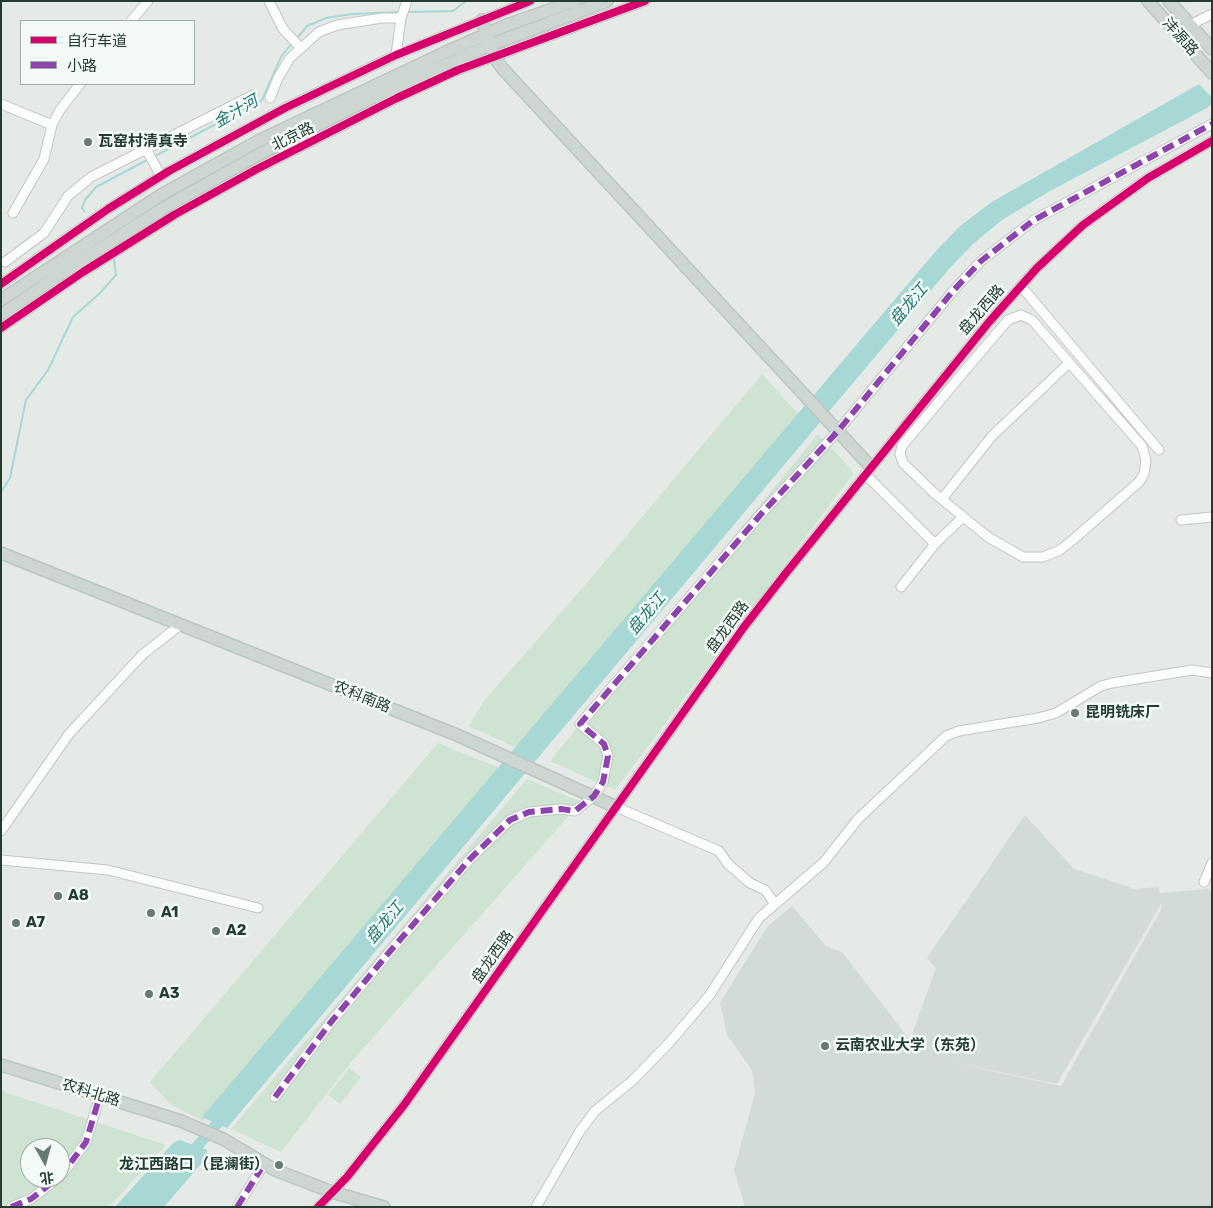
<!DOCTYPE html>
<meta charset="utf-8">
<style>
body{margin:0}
#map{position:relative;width:1213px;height:1208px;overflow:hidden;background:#e5eae7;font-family:Rubik,"Noto Sans SC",sans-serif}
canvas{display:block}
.frame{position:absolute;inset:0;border:2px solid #233d31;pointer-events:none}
.legend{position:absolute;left:20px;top:20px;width:175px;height:65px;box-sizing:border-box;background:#f3f9f5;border:1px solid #a0aea7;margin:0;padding:6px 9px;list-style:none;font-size:15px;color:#233d31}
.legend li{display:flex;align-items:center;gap:10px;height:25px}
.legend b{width:25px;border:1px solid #a0aea7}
.north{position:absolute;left:20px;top:1138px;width:50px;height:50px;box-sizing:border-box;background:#f3f9f5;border:1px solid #a0aea7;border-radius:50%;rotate:173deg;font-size:14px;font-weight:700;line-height:20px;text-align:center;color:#233d31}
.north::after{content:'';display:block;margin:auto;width:18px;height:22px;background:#677a71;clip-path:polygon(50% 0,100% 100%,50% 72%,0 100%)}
</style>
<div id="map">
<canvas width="1213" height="1208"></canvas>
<div class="frame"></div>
<ul class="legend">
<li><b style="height:6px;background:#d6006c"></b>自行车道</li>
<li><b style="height:6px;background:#8e44ad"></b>小路</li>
</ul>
<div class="north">北</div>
</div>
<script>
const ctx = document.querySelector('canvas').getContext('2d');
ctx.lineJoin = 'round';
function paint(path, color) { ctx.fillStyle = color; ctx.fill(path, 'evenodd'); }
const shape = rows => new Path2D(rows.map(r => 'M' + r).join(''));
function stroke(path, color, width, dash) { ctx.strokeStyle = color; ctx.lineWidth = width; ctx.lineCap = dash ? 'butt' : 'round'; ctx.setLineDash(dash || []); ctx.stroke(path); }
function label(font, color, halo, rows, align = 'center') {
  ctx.font = font + ' Rubik,"Noto Sans SC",sans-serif'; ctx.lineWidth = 5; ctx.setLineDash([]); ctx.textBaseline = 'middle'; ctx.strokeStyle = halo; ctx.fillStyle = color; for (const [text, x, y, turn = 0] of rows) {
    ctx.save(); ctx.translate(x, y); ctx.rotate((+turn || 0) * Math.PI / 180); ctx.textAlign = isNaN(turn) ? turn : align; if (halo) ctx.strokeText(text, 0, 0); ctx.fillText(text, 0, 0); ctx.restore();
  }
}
const built = shape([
 [1025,815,1074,869,1135,889,1158,887,1160,893,1208,889,1212,892,1212,1207,745,1207,734,1170,755,1093,752,1070,727,1035,720,1003,767,927,792,906,826,946,842,952,910,1040,936,968,927,958],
 [1161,904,1162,908,1061,1086,922,1056,1057,1084]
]);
const green = shape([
 [762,374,800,416,519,749,469,726,483,702,591,578],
 [818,434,851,469,853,474,615,790,550,761],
 [438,743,502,769,203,1121,170,1104,150,1082],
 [527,779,581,802,352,1061,281,1152,231,1129],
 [349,1068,361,1077,340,1104,328,1095],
 [1,1091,166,1145,109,1207,1,1207],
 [30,1148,60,1148,60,1178,30,1178]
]);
const water = shape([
 [1199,84,1212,98,1212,104,1207,108,1050,191,1002,220,973,244,948,270,227,1128,202,1117,935,252,959,227,990,203],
 [180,1140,207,1150,207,1157,164,1207,115,1207,173,1143]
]);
const stream = shape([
 [407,12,453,11,466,1],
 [297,38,307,26,326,18,352,14,400,12],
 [153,157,262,100,281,57,292,43],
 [85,212,82,208,85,200,96,187,149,159],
 [1,492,10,478,26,400,48,370,73,317,99,294,116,275,114,260]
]);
const river = shape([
 [188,1157,227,1112]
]);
const minor = shape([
 [269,1,283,29,300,47],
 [401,18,407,1],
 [131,21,148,1],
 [1190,25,1212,14],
 [270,98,278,78,290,58,319,32,337,25,382,18,401,18,396,55],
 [1,104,52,125],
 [146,149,161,176],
 [13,213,44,159,52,125,60,110,80,84],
 [5,262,44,233,68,196,91,177,253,95],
 [1,284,108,209,169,171,285,108,396,55,530,1],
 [1021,286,1159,450],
 [1021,315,1032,320,1142,446,1146,460,1144,474,1139,482,1075,538,1060,550,1043,557,1023,557,988,537,934,493,903,463,900,454,902,446,973,361,1008,320,1021,315],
 [1,328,83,272,174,215,257,169,397,98,458,70,645,1],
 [865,474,935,544],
 [942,499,992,436,1069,363],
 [1181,520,1212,517],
 [901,587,935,544,963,517],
 [616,807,719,851,728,864,750,883,765,890,775,904],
 [1,831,69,734,142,655,180,625],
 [1,860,108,870,258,908],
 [1204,882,1212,863],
 [275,1097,331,1022,392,949,469,860,510,820,529,812,561,809,575,811,594,796,603,782,608,756,604,744,580,724,762,513,838,431,953,291,981,261,1034,220,1212,124],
 [60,1177,86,1142,98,1102],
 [11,1207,31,1199,58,1178],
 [237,1207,261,1169],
 [318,1207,347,1177,404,1105,744,627,786,573,989,322,1037,268,1083,225,1148,178,1212,141],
 [536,1207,580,1131,595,1111,632,1081,669,1043,709,996,759,918,824,862,858,819,946,736,959,731,1038,718,1056,713,1101,686,1112,683,1192,670,1212,673]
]);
const major = shape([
 [1148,1,1212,73],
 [1169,1,1212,49],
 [482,20,494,57,502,68,870,466],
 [1,300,161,195,260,140,444,53,507,25,575,1],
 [1,315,62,273,167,206,265,151,359,104,490,45,607,1],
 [1,553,457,735,616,807],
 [1,1065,181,1121,223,1139,275,1170,332,1192,384,1207]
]);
const quiet = shape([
 [275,1097,331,1022,392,949,469,860,510,820,529,812,561,809,575,811,594,796,603,782,608,756,604,744,580,724,762,513,838,431,953,291,981,261,1034,220,1212,124],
 [60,1177,86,1142,98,1102],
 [11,1207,31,1199,58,1178],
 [237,1207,261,1169]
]);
const cycleway = shape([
 [1,284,108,209,169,171,285,108,396,55,530,1],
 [1,328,83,272,174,215,257,169,397,98,458,70,645,1],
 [318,1207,347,1177,404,1105,744,627,786,573,989,322,1037,268,1083,225,1148,178,1212,141]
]);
const markers = [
 [88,142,5,"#677a71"],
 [1075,713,5,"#677a71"],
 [58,896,5,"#677a71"],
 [151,913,5,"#677a71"],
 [16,923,5,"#677a71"],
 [216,931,5,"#677a71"],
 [149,994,5,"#677a71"],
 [825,1046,5,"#677a71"],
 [279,1165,5,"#677a71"]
];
const streetNames = [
 ["沣源路",1180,37,48],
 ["北京路",293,137,-26],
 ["盘龙西路",982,310,-49],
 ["盘龙西路",728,627,-54],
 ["农科南路",362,697,22],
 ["盘龙西路",493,957,-55],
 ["农科北路",91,1093,17]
];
const poiNames = [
 ["瓦窑村清真寺",98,142],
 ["昆明铣床厂",1085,713],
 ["A8",68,896],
 ["A1",161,913],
 ["A7",26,923],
 ["A2",226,931],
 ["A3",159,994],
 ["云南农业大学（东苑）",835,1046],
 ["龙江西路口（昆澜街）",269,1165,"right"]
];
const waterNames = [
 ["金汁河",236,112,-30],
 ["盘龙江",909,305,-50],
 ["盘龙江",647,614,-50],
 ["盘龙江",385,923,-50]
];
paint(built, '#d3dbd6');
paint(green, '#cee3d1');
paint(water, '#a7d8d5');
stroke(stream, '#a7d8d5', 2);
stroke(river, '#a7d8d5', 11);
stroke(minor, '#c2c7c4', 11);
stroke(major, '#bdc6c1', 14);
stroke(minor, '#fbfcfb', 9);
stroke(major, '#ced6d2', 11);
stroke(quiet, '#8e44ad', 6, [12, 6]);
stroke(cycleway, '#d6006c', 8);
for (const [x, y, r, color] of markers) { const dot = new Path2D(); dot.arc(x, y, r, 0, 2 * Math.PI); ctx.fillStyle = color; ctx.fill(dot); stroke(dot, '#f3f9f5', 2); }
label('15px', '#233d31', '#f3f9f5', streetNames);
label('bold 15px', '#233d31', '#f3f9f5', poiNames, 'left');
label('italic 16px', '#1f7775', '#f3f9f5', waterNames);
</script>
